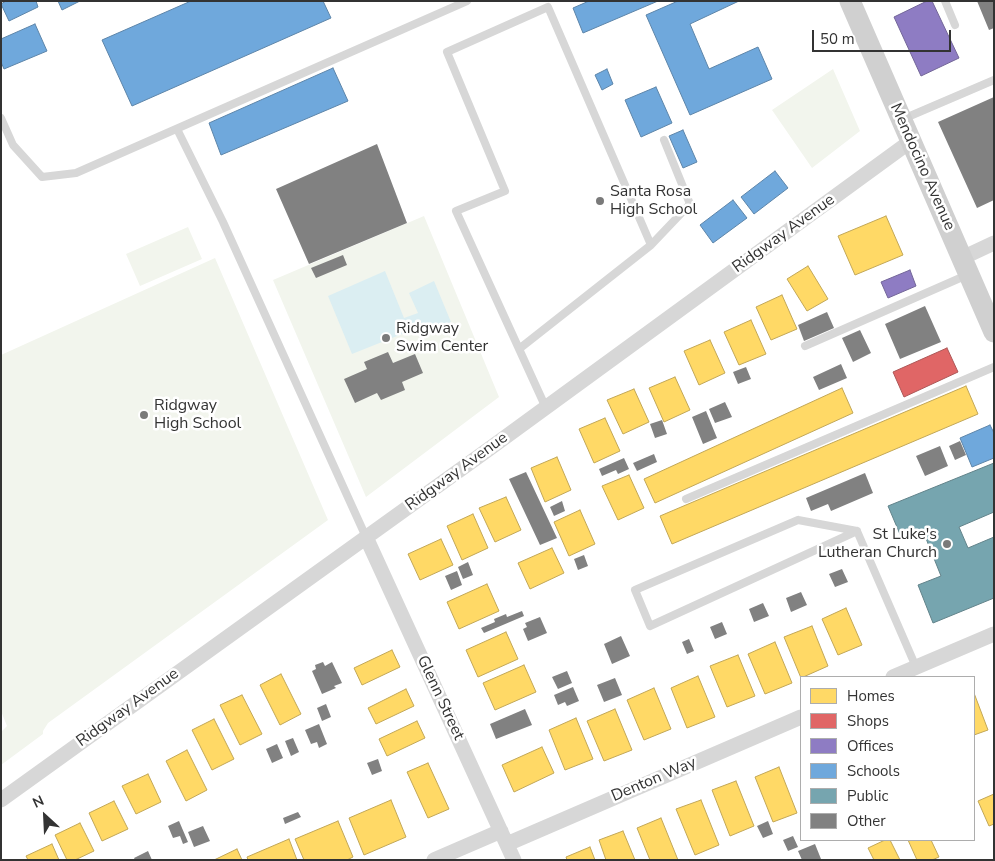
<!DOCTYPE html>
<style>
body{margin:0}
#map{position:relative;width:995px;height:861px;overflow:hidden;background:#fff;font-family:"Nunito Sans",sans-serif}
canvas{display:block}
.frame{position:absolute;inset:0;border:2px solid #333;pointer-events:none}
.legend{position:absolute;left:800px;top:676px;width:175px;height:165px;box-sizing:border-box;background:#fff;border:1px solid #adadad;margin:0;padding:6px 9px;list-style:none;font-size:15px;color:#333}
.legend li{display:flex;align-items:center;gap:10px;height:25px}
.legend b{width:25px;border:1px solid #adadad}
.north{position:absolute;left:20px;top:791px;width:50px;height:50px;-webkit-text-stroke:4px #fff;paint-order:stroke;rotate:335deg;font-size:14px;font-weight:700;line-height:20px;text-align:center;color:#333}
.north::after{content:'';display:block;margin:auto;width:18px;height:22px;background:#333;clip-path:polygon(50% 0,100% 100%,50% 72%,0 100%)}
.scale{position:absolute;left:812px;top:30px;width:139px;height:22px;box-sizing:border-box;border:2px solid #333;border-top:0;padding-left:6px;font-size:15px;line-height:18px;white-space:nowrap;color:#333;-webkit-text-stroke:4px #fff;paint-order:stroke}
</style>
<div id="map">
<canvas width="995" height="861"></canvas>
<div class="frame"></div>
<ul class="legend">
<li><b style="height:14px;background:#ffd966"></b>Homes</li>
<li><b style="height:14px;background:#e06666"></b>Shops</li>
<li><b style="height:14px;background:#8e7cc3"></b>Offices</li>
<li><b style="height:14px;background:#6fa8dc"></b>Schools</li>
<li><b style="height:14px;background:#76a5af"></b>Public</li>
<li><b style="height:14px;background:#818181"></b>Other</li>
</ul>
<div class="north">N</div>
<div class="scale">50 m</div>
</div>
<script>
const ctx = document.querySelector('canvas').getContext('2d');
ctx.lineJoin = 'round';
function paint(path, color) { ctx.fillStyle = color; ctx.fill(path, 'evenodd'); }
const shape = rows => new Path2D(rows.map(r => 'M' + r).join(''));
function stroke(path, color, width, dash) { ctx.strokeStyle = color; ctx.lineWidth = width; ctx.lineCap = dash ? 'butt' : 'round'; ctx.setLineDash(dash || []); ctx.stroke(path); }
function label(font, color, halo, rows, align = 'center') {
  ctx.font = font + ' "Nunito Sans",sans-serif'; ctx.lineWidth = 5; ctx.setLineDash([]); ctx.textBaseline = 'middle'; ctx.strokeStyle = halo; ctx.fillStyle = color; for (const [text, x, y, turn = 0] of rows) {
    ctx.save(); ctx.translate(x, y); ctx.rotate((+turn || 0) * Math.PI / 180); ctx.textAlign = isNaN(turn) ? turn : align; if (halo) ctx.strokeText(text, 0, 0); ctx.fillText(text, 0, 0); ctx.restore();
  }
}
const green = shape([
 [833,69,860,131,812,168,772,110],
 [424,216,499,397,366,497,273,280],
 [188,227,202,259,140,286,126,254],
 [215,258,328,520,48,723,43,731,43,734,1,765,1,732,7,726,1,711,1,355]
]);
const water = shape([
 [385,271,404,318,418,313,409,293,434,281,451,322,426,333,422,326,352,354,328,296]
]);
const homes = shape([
 [886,216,903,255,855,275,838,236,886,216],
 [808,266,828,299,807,311,787,279,808,266],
 [782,295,797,329,771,340,756,307,782,295],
 [751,320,766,354,739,365,724,332,751,320],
 [710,340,725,373,699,385,684,351,710,340],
 [675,377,690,410,664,422,649,388,675,377],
 [966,386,978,414,672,544,660,516,966,386],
 [842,388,853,413,655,503,644,479,842,388],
 [634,389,649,422,623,434,607,400,634,389],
 [605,418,620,451,594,463,579,429,605,418],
 [557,457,571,490,545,502,531,468,557,457],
 [629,475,644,508,618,520,602,486,629,475],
 [506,497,521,530,495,542,479,508,506,497],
 [580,510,595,544,569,556,554,522,580,510],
 [473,514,488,548,462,560,447,526,473,514],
 [441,539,453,565,420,580,408,554,441,539],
 [552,548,564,573,530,589,518,563,552,548],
 [487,584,499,611,459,629,447,602,487,584],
 [846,608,862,645,838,655,822,619,846,608],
 [812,626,828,666,801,678,784,637,812,626],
 [506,632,518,659,478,677,466,650,506,632],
 [775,642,792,683,765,694,748,654,775,642],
 [392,650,400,667,362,685,354,668,392,650],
 [738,655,755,696,727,707,710,666,738,655],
 [524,665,536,692,495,710,483,683,524,665],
 [281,674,301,714,280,725,260,685,281,674],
 [698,676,715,717,687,728,671,688,698,676],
 [654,688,671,729,644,740,627,700,654,688],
 [406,689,414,706,376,724,368,708,406,689],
 [974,693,988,730,974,735,974,693],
 [242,695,262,734,240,745,220,705,242,695],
 [615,709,632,750,604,761,587,721,615,709],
 [576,718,593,759,565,770,549,730,576,718],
 [214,719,234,759,212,770,192,730,214,719],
 [417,721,425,738,387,756,379,739,417,721],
 [542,747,554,773,514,792,502,765,542,747],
 [187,750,207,790,186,801,166,761,187,750],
 [428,763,449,809,428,818,407,772,428,763],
 [779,767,797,813,773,822,755,777,779,767],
 [148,774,161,802,136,814,122,786,148,774],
 [736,781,754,826,730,836,712,790,736,781],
 [994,794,994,824,989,826,978,801,994,794],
 [391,800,406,837,364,855,349,818,391,800],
 [701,800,719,845,695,855,676,809,701,800],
 [114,801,128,829,102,841,89,813,114,801],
 [661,818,678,860,650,860,637,828,661,818],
 [338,821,353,857,347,860,304,860,295,839,338,821],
 [80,823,94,851,75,860,67,860,55,835,80,823],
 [623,831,635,860,606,860,599,840,623,831],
 [289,839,297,860,248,860,247,857,289,839],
 [885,840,890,840,900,860,874,860,868,848,885,840],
 [908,840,931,840,939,857,932,860,917,860,908,840],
 [52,844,59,860,28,860,26,856,52,844],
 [590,847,595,860,567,860,566,857,590,847],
 [237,849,242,860,214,860,237,849]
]);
const shops = shape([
 [947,348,958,372,904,397,893,372,947,348]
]);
const offices = shape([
 [927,1,932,1,959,58,921,76,894,17,927,1],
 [910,270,916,286,888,298,881,282,910,270]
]);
const schools = shape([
 [6,1,36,1,38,7,9,21,1,4,6,1],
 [58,1,80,1,62,10,58,1],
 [191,1,323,1,331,18,132,106,102,40,191,1],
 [589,1,658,1,583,33,573,8,589,1],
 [678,1,739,1,690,24,709,69,758,47,772,79,690,115,646,15,678,1],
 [35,24,47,51,4,69,1,62,1,39,35,24],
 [333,68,348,101,221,155,209,123,333,68],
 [607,69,613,84,602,90,595,75,607,69],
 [656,87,672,123,641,137,625,100,656,87],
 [683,130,697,162,683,168,669,136,683,130],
 [775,171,788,188,754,214,741,197,775,171],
 [733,200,747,218,713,243,700,225,733,200],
 [990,425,994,433,994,458,972,467,960,438,990,425]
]);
const public = shape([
 [994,463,994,512,959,527,968,548,994,537,994,598,933,623,918,585,941,576,923,531,902,539,888,506,994,463]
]);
const building = shape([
 [977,1,994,1,994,28,989,30],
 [994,97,994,200,977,208,938,122],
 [377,144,407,223,309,264,276,189],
 [343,255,347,265,316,278,311,268],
 [925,306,941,342,900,359,885,324],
 [827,312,834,328,804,341,798,325],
 [860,330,871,353,853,362,842,338],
 [388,352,393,363,415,354,423,373,402,382,405,390,381,400,377,393,355,403,344,379,367,369,364,362],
 [841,364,847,378,819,390,813,377],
 [746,367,751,379,738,384,733,372],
 [725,402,732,417,715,423,709,409],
 [706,411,717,438,703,444,692,417],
 [662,420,667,434,655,438,650,424],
 [960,441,966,455,955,460,949,446],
 [940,446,948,466,925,476,916,456],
 [654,454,657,462,637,471,633,463],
 [624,458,629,469,618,474,616,470,602,476,599,469],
 [526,472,557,538,540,545,509,479],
 [865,473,873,493,831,511,828,504,811,511,806,498],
 [562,501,565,511,554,516,550,507],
 [584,555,588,566,578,570,574,559],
 [468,562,473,575,463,579,458,567],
 [842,569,848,582,835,587,829,574],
 [457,571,462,585,451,590,445,576],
 [801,592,807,605,791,612,786,598],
 [763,603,769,616,754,622,749,609],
 [522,611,524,616,484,633,481,628,495,622,494,619,506,614,507,617],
 [540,617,547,633,528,641,523,629,527,627,525,623],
 [722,622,727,634,715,639,710,627],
 [621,636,630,656,612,664,604,644],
 [689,639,694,651,687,654,682,642],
 [323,662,325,666,332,662,342,683,334,686,336,688,322,694,312,671,316,669,315,665],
 [567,671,572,683,558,689,552,677],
 [615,678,622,695,604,702,597,685],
 [573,687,579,701,567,706,565,702,558,705,554,695],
 [326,704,331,717,322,721,317,708],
 [525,709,532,725,496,739,490,724],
 [319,724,327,744,319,748,317,742,311,744,305,730],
 [293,738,299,752,291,756,285,741],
 [277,744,283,758,272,763,266,749],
 [378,759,382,771,372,775,367,763],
 [298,812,301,817,285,824,283,818],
 [179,821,188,842,183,844,180,836,173,838,168,826],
 [768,821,773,834,763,838,757,826],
 [203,826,210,841,194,847,188,832],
 [793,836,798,847,788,851,783,840],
 [815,844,821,859,802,860,798,851],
 [148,851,152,860,135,860,134,858]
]);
const lane = shape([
 [945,1,955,25],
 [1,118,13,145,42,177,76,173,467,1],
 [903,119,994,80],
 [177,129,223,222,366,537],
 [651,245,690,204,664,140],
 [805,346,967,275],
 [519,349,651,245,548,7,447,52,505,191,456,211,546,408],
 [686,499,994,367],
 [798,520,857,531,650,626,635,590,798,520],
 [857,531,916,667]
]);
const street = shape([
 [962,258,994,243],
 [366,537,514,860],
 [893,677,994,634],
 [1,800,489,449,911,141],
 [507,844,801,717],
 [434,860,501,831]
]);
const secondary = shape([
 [850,1,994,332]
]);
const markers = [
 [600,201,5,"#7a7a7a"],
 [386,338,5,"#7a7a7a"],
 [144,415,5,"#7a7a7a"],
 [947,544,5,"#7a7a7a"]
];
const streetNames = [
 ["Mendocino Avenue",922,167,66],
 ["Ridgway Avenue",784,234,-36],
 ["Ridgway Avenue",457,472,-36],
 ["Glenn Street",440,698,65],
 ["Ridgway Avenue",128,708,-36],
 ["Denton Way",654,780,-23]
];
const poiNames = [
 ["Santa Rosa",610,192],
 ["High School",610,210],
 ["Ridgway",396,329],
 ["Swim Center",396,347],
 ["Ridgway",154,406],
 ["High School",154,424],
 ["St Luke's",937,535,"right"],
 ["Lutheran Church",937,553,"right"]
];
paint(green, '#f2f5ed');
paint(water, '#dbeef2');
paint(homes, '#ffd966');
stroke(homes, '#c2a757', 1);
paint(shops, '#e06666');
stroke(shops, '#ac5757', 1);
paint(offices, '#8e7cc3');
stroke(offices, '#736698', 1);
paint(schools, '#6fa8dc');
stroke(schools, '#5d85a9', 1);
paint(public, '#76a5af');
stroke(public, '#62838a', 1);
paint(building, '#818181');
stroke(lane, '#d7d7d7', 8);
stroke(street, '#d7d7d7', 15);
stroke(secondary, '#d0d0d0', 21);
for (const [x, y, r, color] of markers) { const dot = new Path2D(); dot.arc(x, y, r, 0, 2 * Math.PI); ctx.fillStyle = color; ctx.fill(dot); stroke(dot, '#fff', 2); }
label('16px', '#333', '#fff', streetNames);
label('16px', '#333', '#fff', poiNames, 'left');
</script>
